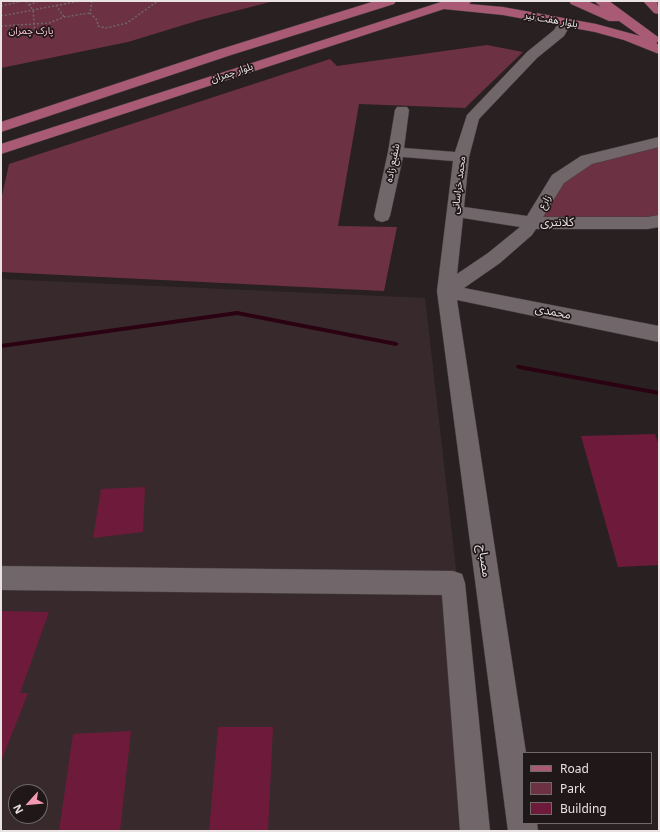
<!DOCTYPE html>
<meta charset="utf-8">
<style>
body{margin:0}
#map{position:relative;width:660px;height:832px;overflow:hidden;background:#292022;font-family:"Noto Sans",sans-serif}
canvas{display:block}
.frame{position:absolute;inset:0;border:2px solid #e9e3e4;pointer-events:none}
.legend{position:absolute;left:522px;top:752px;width:130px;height:72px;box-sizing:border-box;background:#201719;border:1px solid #70696a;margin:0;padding:5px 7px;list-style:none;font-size:12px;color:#e9e3e4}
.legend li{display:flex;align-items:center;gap:8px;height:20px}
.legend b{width:20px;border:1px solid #70696a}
.north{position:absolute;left:8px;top:784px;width:40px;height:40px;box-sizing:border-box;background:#201719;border:1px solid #70696a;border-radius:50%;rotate:243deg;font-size:11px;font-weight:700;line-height:16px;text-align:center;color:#e9e3e4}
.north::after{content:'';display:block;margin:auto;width:14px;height:18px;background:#f19ab2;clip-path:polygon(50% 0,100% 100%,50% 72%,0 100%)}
</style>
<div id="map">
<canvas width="660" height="832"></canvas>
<div class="frame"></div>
<ul class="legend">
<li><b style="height:5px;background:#a95b75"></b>Road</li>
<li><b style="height:11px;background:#6d3144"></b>Park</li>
<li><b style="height:11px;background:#6e1b3b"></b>Building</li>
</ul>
<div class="north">N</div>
</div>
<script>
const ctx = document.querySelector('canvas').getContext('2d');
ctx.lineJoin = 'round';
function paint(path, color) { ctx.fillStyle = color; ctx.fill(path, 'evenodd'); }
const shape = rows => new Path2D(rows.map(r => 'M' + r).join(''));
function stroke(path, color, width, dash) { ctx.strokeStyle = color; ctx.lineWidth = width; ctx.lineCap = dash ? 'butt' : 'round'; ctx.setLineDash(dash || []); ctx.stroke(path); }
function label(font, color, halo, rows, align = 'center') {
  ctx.font = font + ' "Noto Sans","Noto Sans Arabic",sans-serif'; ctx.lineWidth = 3.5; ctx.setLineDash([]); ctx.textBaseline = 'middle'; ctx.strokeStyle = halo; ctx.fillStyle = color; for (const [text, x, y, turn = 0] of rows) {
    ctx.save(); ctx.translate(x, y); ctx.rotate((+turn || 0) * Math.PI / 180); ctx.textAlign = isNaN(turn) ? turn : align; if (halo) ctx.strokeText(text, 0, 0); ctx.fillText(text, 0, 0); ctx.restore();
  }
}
const built = shape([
 [1,279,425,298,486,831,1,831],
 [16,792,40,792,40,816,16,816]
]);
const green = shape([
 [1,1,274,1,200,20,128,42,1,68],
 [487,45,523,52,465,108,359,104,338,226,397,227,384,291,1,272,1,200,9,164,330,59,337,66],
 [659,142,659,221,532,223,558,179,587,160]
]);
const stream = shape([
 [237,311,396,342,399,344,396,346,237,315,1,348,1,344,237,311],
 [517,365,519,365,659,391,659,395,519,369,516,367,517,365]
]);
const building = shape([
 [655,434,659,446,659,565,618,567,581,436],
 [145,487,143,532,93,538,101,489],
 [1,611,49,612,20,693,28,693,2,759],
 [218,727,273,727,268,831,209,831],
 [131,731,120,831,59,831,73,734]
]);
const path = shape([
 [26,1,33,10,35,33],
 [92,1,90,13,97,20,98,26,106,28,127,23,158,1],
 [29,5,39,1],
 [56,5,64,17],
 [1,6,22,1],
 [1,16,80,1],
 [1,26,49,23,64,17,90,13]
]);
const minor = shape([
 [566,18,572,22,564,36,537,58,479,119,469,157,464,207,527,216,552,175,581,156,659,137,659,147,592,164,564,183,543,217,648,217,659,215,659,227,648,229,536,229,532,235,500,263,464,288,659,326,659,342,457,300,526,753,523,753,523,823,537,823,538,831,508,831,437,291,453,161,403,157,390,216,388,220,382,222,376,220,374,216,388,152,395,110,397,107,407,107,409,110,404,148,455,152,467,115,527,52,554,30,561,19,566,18],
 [463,218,520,227,488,253,457,274,463,218],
 [1,566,453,571,462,574,465,583,490,831,460,831,442,595,1,590,1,566]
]);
const major = shape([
 [375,1,396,1,394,4,231,55,1,132,1,122,221,49,375,1],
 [444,1,472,1,469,4,503,7,596,24,640,36,619,21,609,21,571,4,569,1,587,1,601,7,594,1,609,1,658,37,659,41,656,43,659,45,659,54,624,40,595,32,503,15,444,9,1,154,1,144,444,1],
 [643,1,657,1,659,14,654,13,643,1]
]);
const farStreetnames = [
 ["بلوار هفت تیر",551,20,10],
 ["بلوار چمران",232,73,-18],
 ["شفیع زاده",393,163,-79],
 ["محمد خراسانی",459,185,-83],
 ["زارع",545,202,-59]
];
const farParknames = [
 ["پارک چمران",31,31]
];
const streetNames = [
 ["کلانتری",557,223],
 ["محمدی",553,312,11],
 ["مصباح",484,561,82]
];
paint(built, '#38292d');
paint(green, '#6d3144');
paint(stream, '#2b0211');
paint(building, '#6e1b3b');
stroke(minor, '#463e40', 1);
stroke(major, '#463e40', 1);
stroke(path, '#6f6768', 1.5, [2, 2]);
paint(minor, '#716669');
paint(major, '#a95b75');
label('10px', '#e9e3e4', '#201719', farStreetnames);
label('10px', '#fbc8d5', '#201719', farParknames);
label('12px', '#e9e3e4', '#201719', streetNames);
</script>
